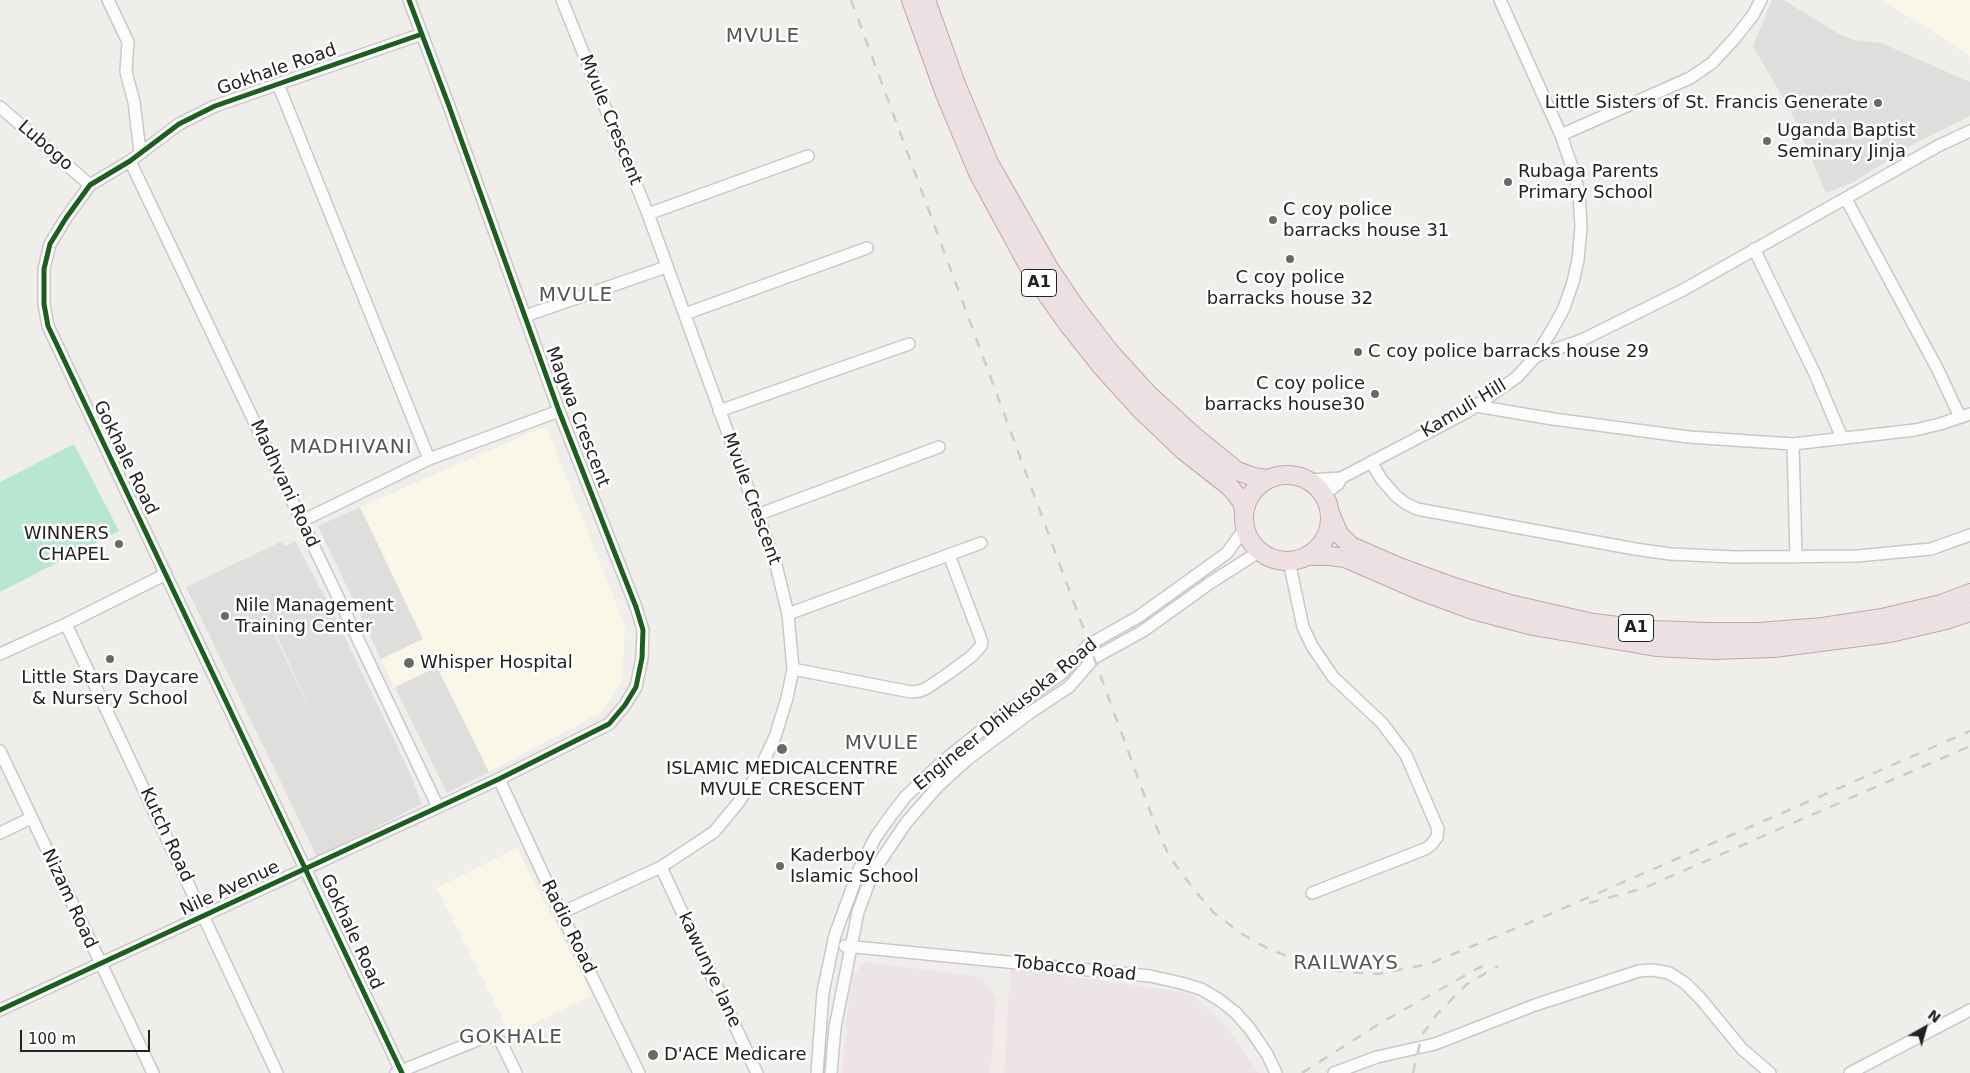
<!DOCTYPE html>
<style>
body{margin:0}
#map{position:relative;width:1970px;height:1073px;overflow:hidden;background:#f0eeeb;font-family:"DejaVu Sans",sans-serif}
canvas{display:block}
.north{position:absolute;left:1900px;top:1003px;width:50px;height:50px;-webkit-text-stroke:4px #fff;paint-order:stroke;rotate:38deg;font-size:14px;font-weight:700;line-height:20px;text-align:center;color:#222}
.north::after{content:'';display:block;margin:auto;width:18px;height:22px;background:#222;clip-path:polygon(50% 0,100% 100%,50% 72%,0 100%)}
.scale{position:absolute;left:20px;top:1030px;width:130px;height:22px;box-sizing:border-box;border:2px solid #222;border-top:0;padding-left:6px;font-size:15px;line-height:18px;white-space:nowrap;color:#222;-webkit-text-stroke:4px #fff;paint-order:stroke}
</style>
<div id="map">
<canvas width="1970" height="1073"></canvas>
<div class="north">N</div>
<div class="scale">100 m</div>
</div>
<script>
const ctx = document.querySelector('canvas').getContext('2d');
ctx.lineJoin = 'round';
function paint(path, color) { ctx.fillStyle = color; ctx.fill(path, 'evenodd'); }
const shape = rows => new Path2D(rows.map(r => 'M' + r).join(''));
function stroke(path, color, width, dash) { ctx.strokeStyle = color; ctx.lineWidth = width; ctx.lineCap = dash ? 'butt' : 'round'; ctx.setLineDash(dash || []); ctx.stroke(path); }
function label(font, color, halo, rows, align = 'center') {
  ctx.font = font + ' "DejaVu Sans",sans-serif'; ctx.lineWidth = 5; ctx.setLineDash([]); ctx.textBaseline = 'middle'; ctx.strokeStyle = halo; ctx.fillStyle = color; for (const [text, x, y, turn = 0] of rows) {
    ctx.save(); ctx.translate(x, y); ctx.rotate((+turn || 0) * Math.PI / 180); ctx.textAlign = isNaN(turn) ? turn : align; if (halo) ctx.strokeText(text, 0, 0); ctx.fillText(text, 0, 0); ctx.restore();
  }
}
const residential = shape([
 [360,507,424,639,381,659,318,526],
 [295,541,331,608,410,773,422,804,317,857,186,587,280,542,286,546],
 [268,618,276,634,323,738,267,619],
 [437,667,489,772,447,793,395,687]
]);
const industrial = shape([
 [866,962,982,977,996,998,991,1073,842,1073,851,976],
 [1010,968,1190,993,1227,1027,1259,1073,1004,1073]
]);
const education = shape([
 [1882,0,1970,0,1970,57,1943,38],
 [546,426,625,627,622,681,600,713,489,772,437,667,394,687,381,659,423,639,360,507],
 [517,848,592,995,511,1035,437,888]
]);
const religious = shape([
 [1772,0,1784,0,1839,34,1854,40,1881,43,1970,82,1970,116,1917,142,1852,183,1826,193,1792,114,1753,46]
]);
const pitch = shape([
 [74,444,119,531,0,592,0,482]
]);
const minor = shape([
 [108,0,128,42,126,72,134,102,140,152],
 [278,84,429,459],
 [0,107,90,185],
 [1561,135,1690,78,1712,63,1735,38,1753,15,1761,0],
 [130,161,438,807],
 [1846,199,1938,370,1960,417],
 [648,214,808,156],
 [1754,249,1815,374,1842,438],
 [685,314,867,248],
 [525,316,666,267],
 [1536,356,1582,340,1683,290,1938,146,1970,131],
 [1476,406,1553,419,1689,437,1793,444,1915,430,1940,424,1970,414],
 [719,411,909,344],
 [1793,444,1796,557],
 [1371,462,1382,480,1396,496,1405,503,1417,509,1635,549,1670,554,1734,557,1857,556,1931,549,1970,535],
 [1341,478,1467,412,1517,377,1536,356,1552,330,1564,308,1573,282,1578,260,1581,227,1579,193,1573,170,1561,135,1500,0],
 [1308,480,1341,478,1338,484,1323,495],
 [757,515,939,447],
 [302,521,429,459,559,411],
 [1289,561,1303,627,1312,646,1333,677,1382,723,1406,755,1438,829,1437,837,1431,845,1425,849,1312,893],
 [788,614,981,543],
 [66,624,277,1073],
 [0,654,66,624,166,574],
 [793,669,911,692,920,691,927,688,949,673,972,656,981,646,982,642,949,555],
 [0,751,153,1073],
 [499,779,561,913,639,1073],
 [0,833,31,818],
 [661,867,757,1073],
 [561,913,661,867,714,832,738,803,757,775,775,737,787,698,793,669,788,614,776,565,648,214,562,0],
 [845,946,1150,976,1181,983,1201,989,1218,999,1235,1012,1250,1029,1267,1054,1276,1073],
 [0,1010,499,779,609,724,625,705,636,687,642,658,643,630,636,607,559,411,449,106,409,0],
 [396,1073,485,1037,494,1037,501,1042,516,1073],
 [402,1073,48,326,44,304,44,269,50,244,66,218,90,185,130,161,179,124,215,106,422,34],
 [817,1073,823,992,835,935,859,870,875,838,892,814,906,796,942,762,987,726,1061,674,1088,645,1138,617,1227,553,1245,528],
 [831,1073,835,1027,858,912,868,885,879,863,906,823,938,786,969,758,1031,712,1069,687,1094,658,1143,631,1210,583,1260,551],
 [1334,1073,1377,1057,1435,1044,1535,1005,1581,990,1639,971,1653,970,1669,973,1685,983,1700,998,1742,1049,1770,1073],
 [1850,1073,1970,1010]
]);
const highway = shape([
 [911,0,945,94,978,173,1035,278,1067,323,1101,366,1140,409,1184,451,1230,487,1242,502,1244,512],
 [926,0,956,84,989,163,1049,268,1076,308,1110,352,1148,394,1194,436,1237,471,1254,477,1267,479],
 '1244 518a43 43 0 1 1 86 0a43 43 0 1 1-86 0Z',
 [1330,513,1339,534,1351,546,1399,567,1451,586,1510,604,1593,623,1653,630,1708,632,1759,632,1823,627,1882,618,1941,604,1970,593],
 [1307,556,1330,556,1345,558,1421,591,1473,610,1533,626,1656,647,1714,650,1774,648,1890,633,1946,620,1970,612]
]);
const rail = shape([
 [851,0,1087,638,1088,645,1094,658,1153,819,1169,856,1192,887,1214,913,1242,934,1267,948,1301,962,1337,971,1378,974,1429,964,1555,912,1970,731],
 [1589,903,1644,888,1970,746],
 [1302,1073,1382,1022,1484,965],
 [1413,1073,1422,1035,1437,1014,1467,984,1498,966]
]);
const cycleway = shape([
 [0,1010,499,779,609,724,625,705,636,687,642,658,643,630,636,607,559,411,449,106,409,0],
 [402,1073,48,326,44,304,44,269,50,244,66,218,90,185,130,161,179,124,215,106,422,34]
]);
const markers = [
 [1878,103,5,"#6a6968"],
 [1767,141,5,"#6a6968"],
 [1508,182,5,"#6a6968"],
 [1273,220,5,"#6a6968"],
 [1290,259,5,"#6a6968"],
 [1358,352,5,"#6a6968"],
 [1375,394,5,"#6a6968"],
 [119,544,5,"#6a6968"],
 [225,616,5,"#6a6968"],
 [110,659,5,"#6a6968"],
 [409,663,6,"#6a6968"],
 [782,749,6,"#6a6968"],
 [780,866,5,"#6a6968"],
 [653,1055,6,"#6a6968"]
];
const shields = [
 [1039,283,35],
 [1636,628,35]
];
const shieldNames = [
 ["A1",1039,283],
 ["A1",1636,628]
];
const streetNames = [
 ["Gokhale Road",277,70,-19],
 ["Mvule Crescent",610,120,68],
 ["Lubogo",45,146,41],
 ["Kamuli Hill",1464,409,-31],
 ["Magwa Crescent",577,417,69],
 ["Gokhale Road",125,458,64],
 ["Madhvani Road",284,484,65],
 ["Mvule Crescent",751,499,70],
 ["Engineer Dhikusoka Road",1006,715,-39],
 ["Kutch Road",166,835,65],
 ["Nile Avenue",230,889,-25],
 ["Nizam Road",69,899,65],
 ["Radio Road",568,927,64],
 ["Gokhale Road",351,932,65],
 ["Tobacco Road",1075,969,6],
 ["kawunye lane",709,970,65]
];
const poiNames = [
 ["Little Sisters of St. Francis Generate",1868,103,"right"],
 ["Uganda Baptist",1777,131],
 ["Seminary Jinja",1777,152],
 ["Rubaga Parents",1518,172],
 ["Primary School",1518,193],
 ["C coy police",1283,210],
 ["barracks house 31",1283,231],
 ["C coy police",1290,278,"center"],
 ["barracks house 32",1290,299,"center"],
 ["C coy police barracks house 29",1368,352],
 ["C coy police",1365,384,"right"],
 ["barracks house30",1365,405,"right"],
 ["WINNERS",109,534,"right"],
 ["CHAPEL",109,555,"right"],
 ["Nile Management",235,606],
 ["Training Center",235,627],
 ["Whisper Hospital",420,663],
 ["Little Stars Daycare",110,678,"center"],
 ["& Nursery School",110,699,"center"],
 ["ISLAMIC MEDICALCENTRE",782,769,"center"],
 ["MVULE CRESCENT",782,790,"center"],
 ["Kaderboy",790,856],
 ["Islamic School",790,877],
 ["D'ACE Medicare",664,1055]
];
const quarterNames = [
 ["MVULE",763,37],
 ["MVULE",576,296],
 ["MADHIVANI",351,448],
 ["MVULE",882,744],
 ["RAILWAYS",1346,964],
 ["GOKHALE",511,1038]
];
paint(residential, '#dfdedc');
paint(industrial, '#ede4e9');
paint(education, '#f8f7e8');
paint(religious, '#dededc');
paint(pitch, '#b7e6d2');
stroke(minor, '#c9c8c7', 14);
stroke(highway, '#c5a2ac', 20);
stroke(minor, '#fdfcfc', 11);
stroke(highway, '#ece0e2', 18);
stroke(rail, '#ccc', 2.5, [10, 10]);
stroke(cycleway, '#1b5e20', 5);
for (const [x, y, r, color] of markers) { const dot = new Path2D(); dot.arc(x, y, r, 0, 2 * Math.PI); ctx.fillStyle = color; ctx.fill(dot); stroke(dot, '#fff', 2); }
for (const [x, y, w] of shields) { const box = new Path2D(); box.roundRect(x - w / 2, y - 13.5, w, 27, 4); ctx.fillStyle = '#fff'; ctx.fill(box); stroke(box, '#222', 1); }
label('bold 16px', '#222', null, shieldNames);
label('18px', '#222', '#fff', streetNames);
label('18px', '#222', '#fff', poiNames, 'left');
ctx.letterSpacing = '1px';
label('20px', '#555', '#fff', quarterNames);
ctx.letterSpacing = '0px';
</script>
